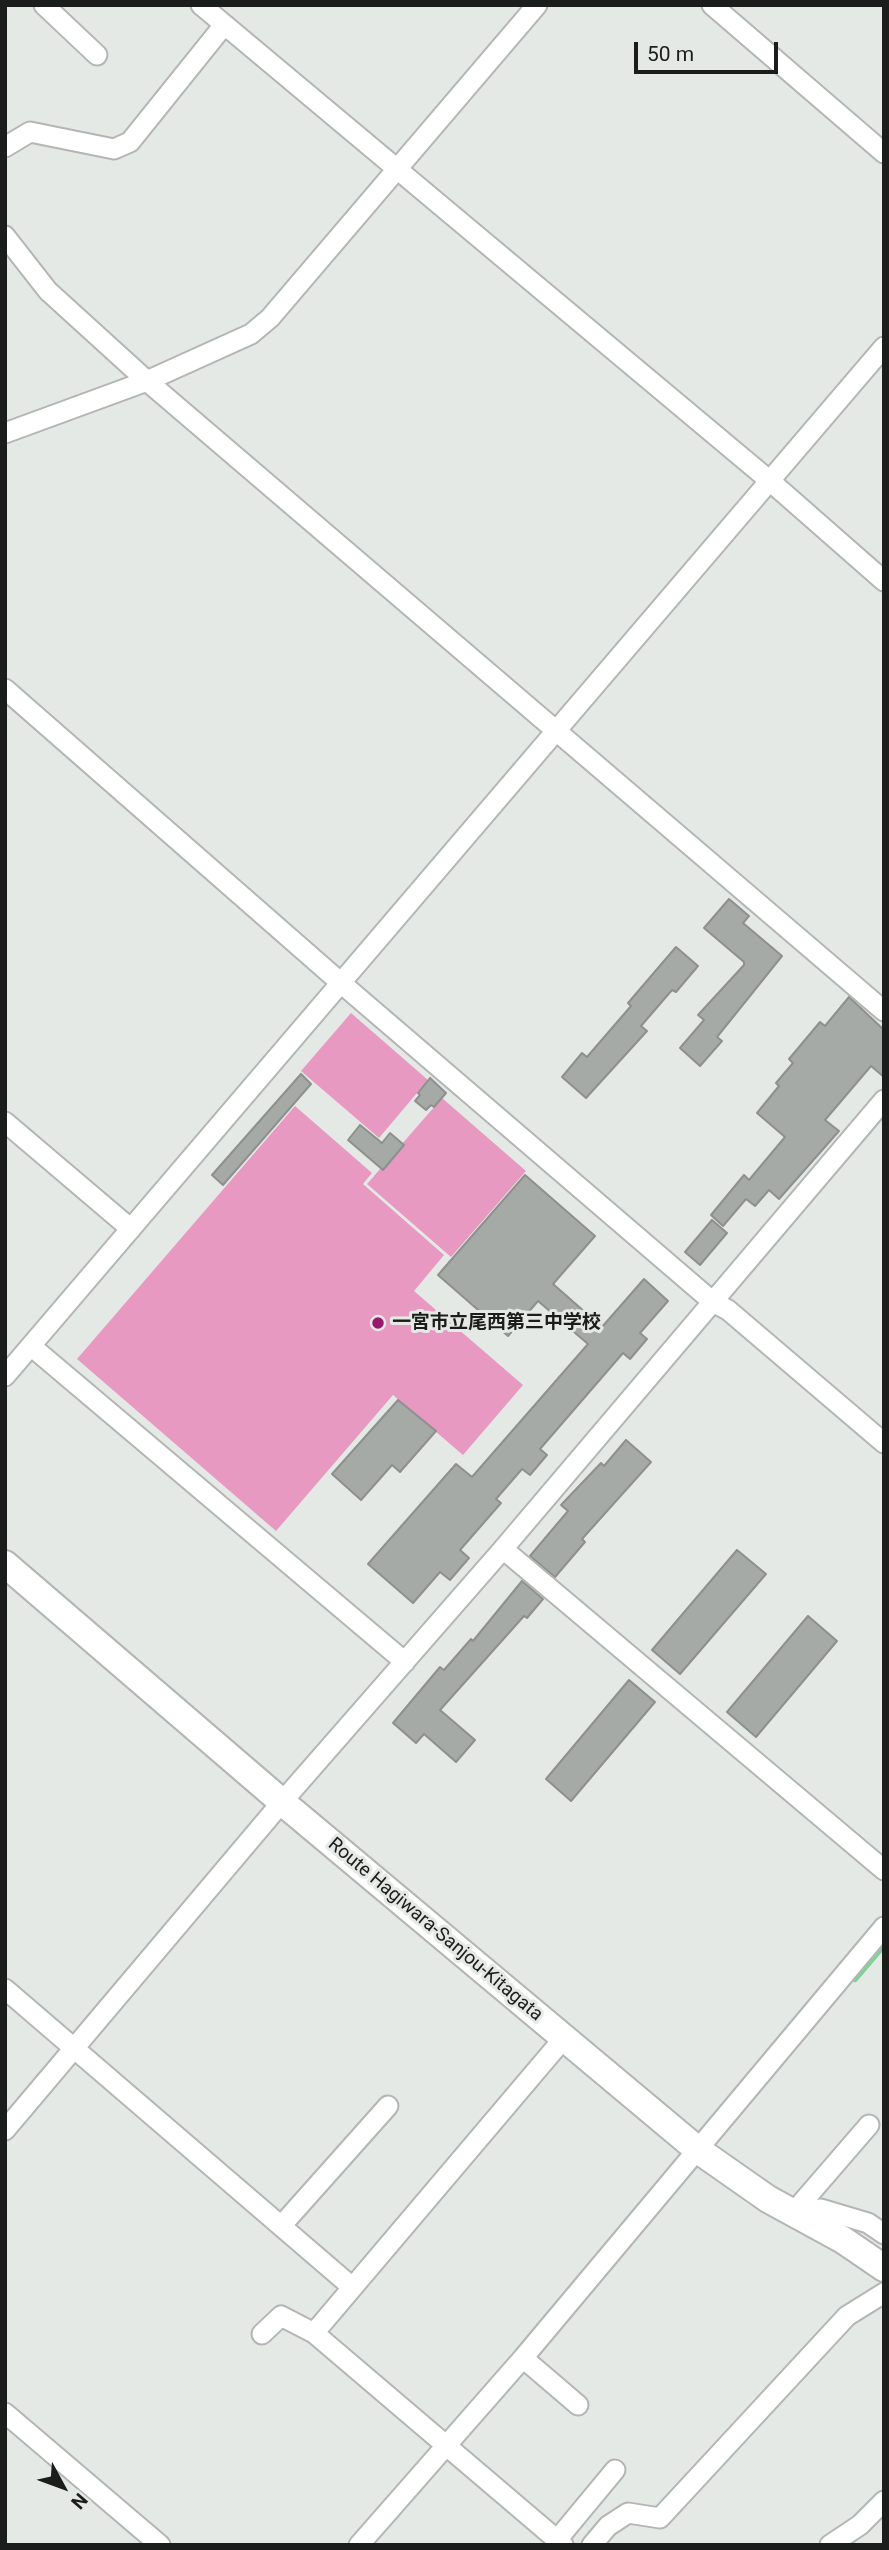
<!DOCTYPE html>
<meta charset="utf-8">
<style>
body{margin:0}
#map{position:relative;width:889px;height:2550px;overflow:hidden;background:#e5e9e6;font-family:Roboto,sans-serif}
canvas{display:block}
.frame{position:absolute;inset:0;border:7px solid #1b1d1c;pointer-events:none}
.north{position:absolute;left:28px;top:2452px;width:70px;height:70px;-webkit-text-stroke:5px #e5e9e6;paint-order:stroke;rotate:131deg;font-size:19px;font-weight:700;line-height:28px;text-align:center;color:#1b1d1c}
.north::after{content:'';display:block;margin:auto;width:24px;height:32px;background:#1b1d1c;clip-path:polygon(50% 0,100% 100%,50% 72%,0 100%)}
.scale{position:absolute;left:634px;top:42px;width:144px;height:32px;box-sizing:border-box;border:4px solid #1b1d1c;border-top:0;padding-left:9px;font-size:21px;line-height:24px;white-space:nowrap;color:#1b1d1c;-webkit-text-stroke:5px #e5e9e6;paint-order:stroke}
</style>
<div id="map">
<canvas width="889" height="2550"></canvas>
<div class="frame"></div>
<div class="north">N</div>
<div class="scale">50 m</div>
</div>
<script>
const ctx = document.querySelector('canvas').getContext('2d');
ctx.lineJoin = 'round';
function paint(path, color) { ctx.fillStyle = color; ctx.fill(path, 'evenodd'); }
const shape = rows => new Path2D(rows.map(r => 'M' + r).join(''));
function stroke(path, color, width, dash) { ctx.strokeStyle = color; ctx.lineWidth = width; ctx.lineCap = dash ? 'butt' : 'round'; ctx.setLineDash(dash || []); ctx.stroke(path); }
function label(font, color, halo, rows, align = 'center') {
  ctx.font = font + ' Roboto,"Noto Sans JP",sans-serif'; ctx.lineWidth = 6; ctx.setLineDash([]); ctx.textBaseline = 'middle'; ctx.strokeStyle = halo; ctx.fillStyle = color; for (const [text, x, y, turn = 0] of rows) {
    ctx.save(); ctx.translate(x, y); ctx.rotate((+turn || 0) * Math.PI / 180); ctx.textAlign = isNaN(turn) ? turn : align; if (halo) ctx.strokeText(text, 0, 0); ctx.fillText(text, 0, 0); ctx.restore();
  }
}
const green = shape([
 [351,1013,428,1080,379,1138,301,1071],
 [442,1098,526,1171,451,1257,367,1184],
 [295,1106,372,1173,363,1184,444,1255,414,1291,523,1385,463,1455,393,1395,276,1531,77,1359]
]);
const stream = shape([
 [855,1979,884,1945]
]);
const building = shape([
 [729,899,749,916,743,923,782,956,717,1037,722,1041,700,1066,680,1048,704,1020,698,1015,744,965,744,962,704,928,729,899],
 [676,947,698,966,676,992,672,990,641,1026,647,1031,586,1098,562,1077,582,1053,587,1057,631,1006,628,1003,676,947],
 [849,997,884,1030,884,1077,871,1066,825,1120,839,1131,779,1199,769,1190,755,1206,746,1199,723,1226,711,1215,744,1175,749,1180,785,1137,757,1113,779,1086,776,1083,793,1063,789,1059,820,1022,825,1026,849,997],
 [301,1074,311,1084,223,1185,212,1175,301,1074],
 [430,1078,446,1093,434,1107,431,1105,426,1110,415,1101,420,1095,418,1093,430,1078],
 [360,1125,382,1143,390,1133,404,1145,383,1170,348,1140,360,1125],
 [525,1175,595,1236,553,1284,602,1327,644,1279,668,1301,640,1333,647,1339,630,1359,623,1353,540,1449,547,1455,530,1475,522,1469,496,1499,501,1503,460,1550,469,1558,450,1580,440,1572,413,1603,368,1564,456,1464,472,1477,588,1344,538,1301,508,1336,438,1275,525,1175],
 [712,1220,727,1233,700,1265,685,1252,712,1220],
 [398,1400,436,1431,400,1472,392,1465,361,1500,332,1474,398,1400],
 [626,1440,651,1462,582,1539,585,1542,555,1577,530,1556,568,1511,561,1505,601,1463,604,1466,626,1440],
 [737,1550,766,1574,680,1674,652,1650,737,1550],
 [522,1581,543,1599,527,1618,524,1616,440,1710,475,1740,456,1762,424,1734,416,1743,393,1723,440,1667,444,1670,471,1639,473,1641,522,1581],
 [808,1616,837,1641,756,1737,727,1712,808,1616],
 [629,1680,655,1702,571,1801,546,1779,629,1680]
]);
const minor = shape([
 [44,5,97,55],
 [201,5,770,481,884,581],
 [712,5,884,153],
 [5,147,30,132,114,149,130,142,224,25],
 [5,236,48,291,147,381,884,1011],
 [5,433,147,381,251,334,270,318,537,5],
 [5,689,341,983,713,1302,728,1310,884,1443],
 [5,1122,131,1229],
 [31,1346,405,1662],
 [5,1376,884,347],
 [503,1549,884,1870],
 [5,1989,352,2287],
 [5,2130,282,1802,503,1549,884,1100],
 [793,2213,869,2125],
 [793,2213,821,2209,868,2223,884,2234],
 [282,2225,388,2106],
 [262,2334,281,2316,314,2333],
 [523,2358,578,2405],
 [5,2413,160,2545],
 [557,2540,615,2470],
 [359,2545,523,2358,884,1927],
 [563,2545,314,2333,564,2038],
 [592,2545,608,2526,628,2513,660,2518,847,2316,884,2293],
 [830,2545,860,2525,884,2501]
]);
const major = shape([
 [5,1564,282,1802,698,2150,768,2199,843,2240,884,2268]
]);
const markers = [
 [378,1323,7,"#9a176b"]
];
const poiNames = [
 ["一宮市立尾西第三中学校",392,1323]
];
const streetNames = [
 ["Route Hagiwara-Sanjou-Kitagata",435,1930,40]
];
paint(green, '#e799c1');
stroke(stream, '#79d593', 6);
paint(building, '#a6aaa7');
stroke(building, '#8d908d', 2);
stroke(minor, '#b3b6b4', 23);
stroke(major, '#b3b6b4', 30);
stroke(minor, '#fff', 19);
stroke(major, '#fff', 26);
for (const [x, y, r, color] of markers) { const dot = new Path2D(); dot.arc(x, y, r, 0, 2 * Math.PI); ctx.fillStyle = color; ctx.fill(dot); stroke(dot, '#e5e9e6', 2.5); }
label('bold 19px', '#1b1d1c', '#e5e9e6', poiNames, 'left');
label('19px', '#1b1d1c', '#e5e9e6', streetNames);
</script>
